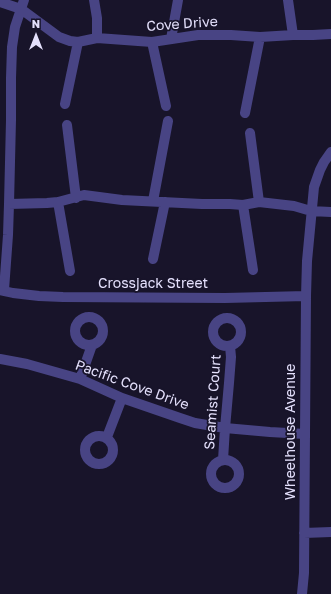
<!DOCTYPE html>
<style>
body{margin:0}
#map{position:relative;width:331px;height:594px;overflow:hidden;background:#18142a;font-family:"Golos Text",sans-serif}
canvas{display:block}
.north{position:absolute;left:16px;top:16px;width:40px;height:40px;-webkit-text-stroke:3px #18142a;paint-order:stroke;rotate:0deg;font-size:11px;font-weight:700;line-height:16px;text-align:center;color:#e4e0fc}
.north::after{content:'';display:block;margin:auto;width:14px;height:18px;background:#e4e0fc;clip-path:polygon(50% 0,100% 100%,50% 72%,0 100%)}
</style>
<div id="map">
<canvas width="331" height="594"></canvas>
<div class="north">N</div>
</div>
<script>
const ctx = document.querySelector('canvas').getContext('2d');
ctx.lineJoin = 'round';
const shape = rows => new Path2D(rows.map(r => 'M' + r).join(''));
function stroke(path, color, width, dash) { ctx.strokeStyle = color; ctx.lineWidth = width; ctx.lineCap = dash ? 'butt' : 'round'; ctx.setLineDash(dash || []); ctx.stroke(path); }
function label(font, color, halo, rows, align = 'center') {
  ctx.font = font + ' "Golos Text",sans-serif'; ctx.lineWidth = 3.5; ctx.setLineDash([]); ctx.textBaseline = 'middle'; ctx.strokeStyle = halo; ctx.fillStyle = color; for (const [text, x, y, turn = 0] of rows) {
    ctx.save(); ctx.translate(x, y); ctx.rotate((+turn || 0) * Math.PI / 180); ctx.textAlign = isNaN(turn) ? turn : align; if (halo) ctx.strokeText(text, 0, 0); ctx.fillText(text, 0, 0); ctx.restore();
  }
}
const minor = shape([
 [94,0,97,18,97,38],
 [288,0,293,35],
 [0,2,21,9,59,37,70,41,78,42,97,38,152,42,198,35,231,35,260,37,293,35,313,35,331,34],
 [171,39,178,0],
 [152,42,166,106],
 [65,104,78,42],
 [245,113,260,37],
 [67,125,76,198],
 [250,133,259,202],
 [153,201,168,121],
 [58,202,70,271],
 [9,204,47,203,58,202,84,195,122,200,202,204,230,204,243,205,259,202,294,206,311,211,331,212],
 [243,205,253,270],
 [153,259,165,202],
 [0,290,13,293,39,296,63,297,225,298,306,296],
 [4,290,8,235,9,204,11,120,11,78,12,47,15,27,24,0],
 '75 331a14 14 0 1 1 28 0a14 14 0 1 1-28 0Z',
 '213 332a14 14 0 1 1 28 0a14 14 0 1 1-28 0Z',
 [0,359,27,364,80,379,122,398,180,418,195,423,225,428,270,432,305,434],
 [80,379,92,345],
 '85 450a14 14 0 1 1 28 0a14 14 0 1 1-28 0Z',
 [107,437,122,398],
 '211 474a14 14 0 1 1 28 0a14 14 0 1 1-28 0Z',
 [223,460,225,428,229,383,231,357,230,346],
 [304,533,331,532],
 [302,594,304,573,306,296,307,261,314,187,320,170,324,162,331,152]
]);
const streetNames = [
 ["Cove Drive",182,24,-4],
 ["Crossjack Street",153,284],
 ["Pacific Cove Drive",132,385,20],
 ["Seamist Court",213,402,-86],
 ["Wheelhouse Avenue",291,432,-90]
];
stroke(minor, '#484484', 10);
label('14px', '#e4e0fc', '#18142a', streetNames);
</script>
